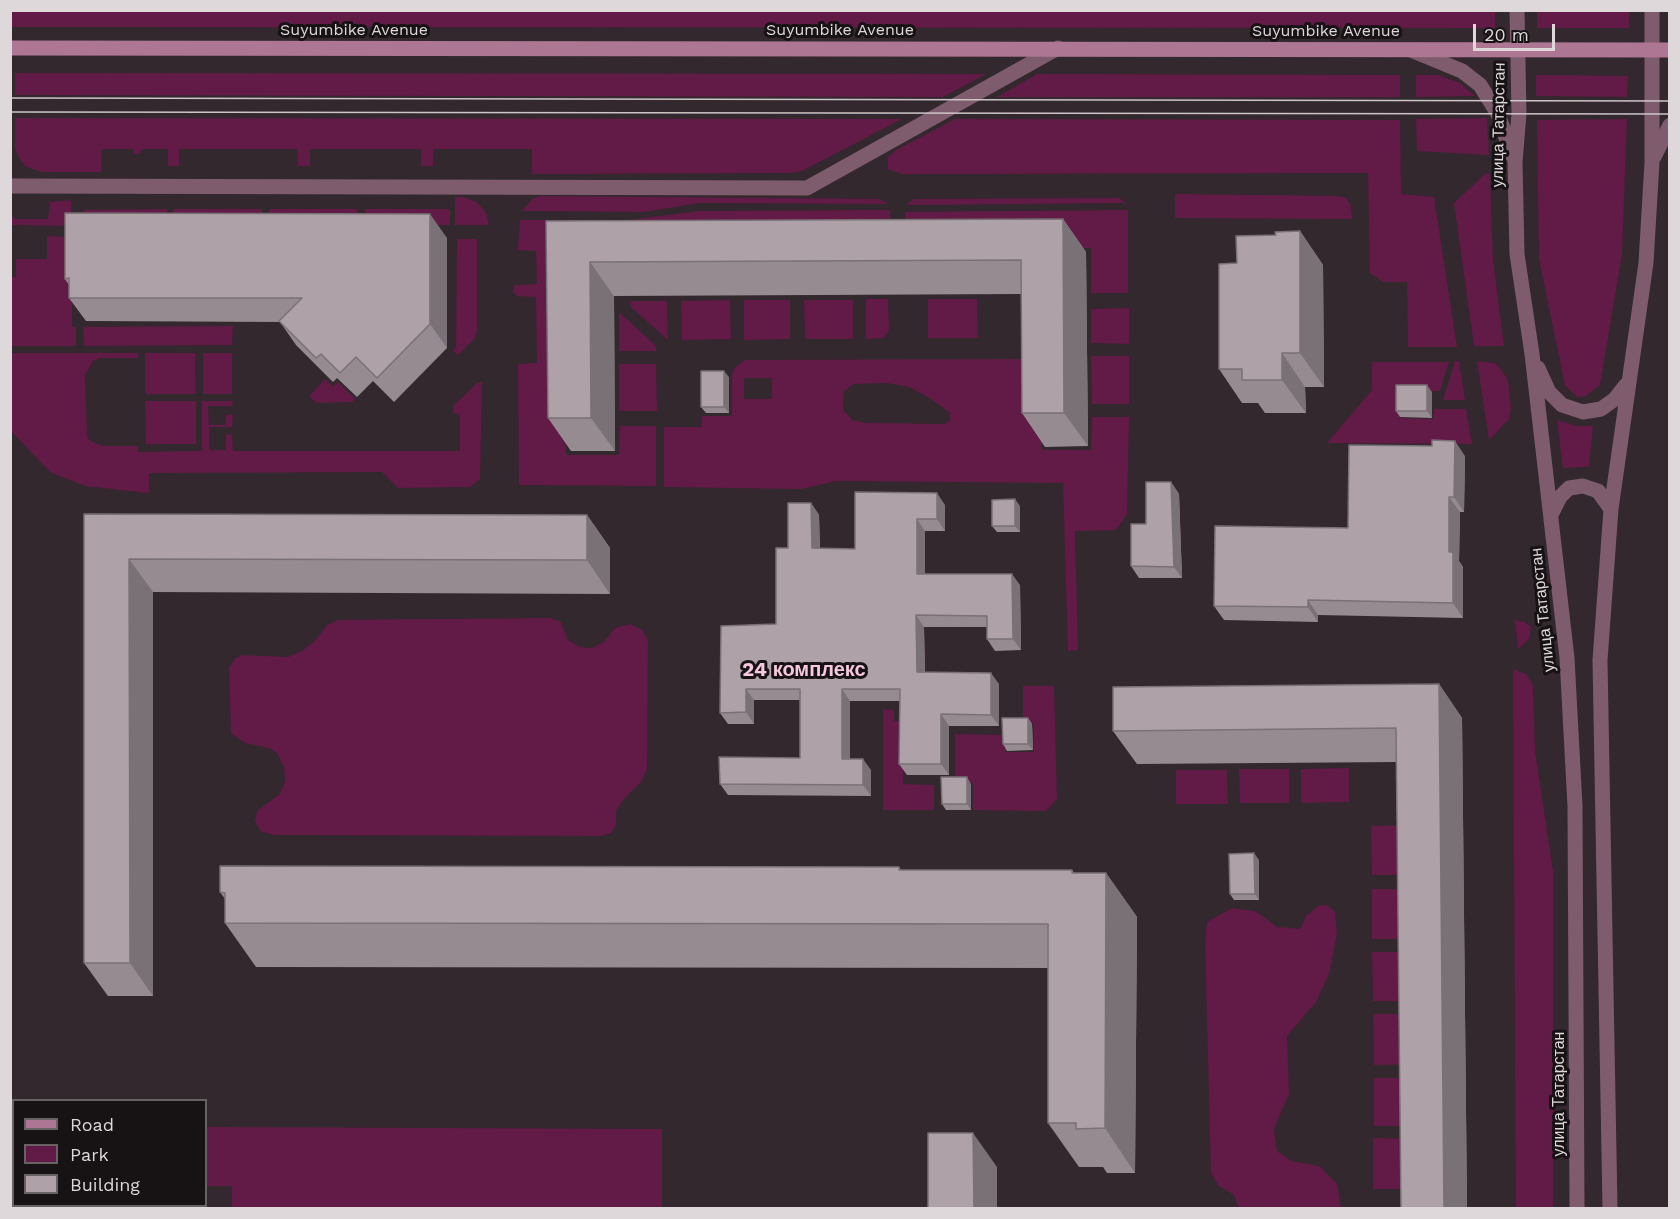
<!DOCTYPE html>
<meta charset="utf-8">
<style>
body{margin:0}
#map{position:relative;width:1680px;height:1219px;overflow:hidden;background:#32282d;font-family:"Work Sans",sans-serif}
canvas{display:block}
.frame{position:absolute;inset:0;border:12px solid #dfd8db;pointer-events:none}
.legend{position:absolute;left:12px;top:1099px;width:195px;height:108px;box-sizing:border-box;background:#171214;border:2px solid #676164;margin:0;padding:8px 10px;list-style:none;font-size:18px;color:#dfd8db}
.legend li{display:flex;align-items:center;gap:12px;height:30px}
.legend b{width:30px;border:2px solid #676164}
.scale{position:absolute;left:1473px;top:24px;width:82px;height:27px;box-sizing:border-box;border:3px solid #dfd8db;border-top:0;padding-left:8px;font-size:18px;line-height:21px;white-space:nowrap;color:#dfd8db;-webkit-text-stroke:4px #171214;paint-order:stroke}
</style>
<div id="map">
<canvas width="1680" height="1219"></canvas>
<div class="frame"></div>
<ul class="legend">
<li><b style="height:8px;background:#ad7693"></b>Road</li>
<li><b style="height:16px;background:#621a46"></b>Park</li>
<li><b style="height:16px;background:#aea2a8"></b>Building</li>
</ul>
<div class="scale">20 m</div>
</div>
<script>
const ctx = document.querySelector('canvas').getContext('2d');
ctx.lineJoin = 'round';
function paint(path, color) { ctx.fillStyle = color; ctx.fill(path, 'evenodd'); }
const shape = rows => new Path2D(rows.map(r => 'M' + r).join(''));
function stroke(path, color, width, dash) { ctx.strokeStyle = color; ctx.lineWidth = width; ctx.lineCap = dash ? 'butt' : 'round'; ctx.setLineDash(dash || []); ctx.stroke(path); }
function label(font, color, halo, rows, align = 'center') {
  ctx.font = font + ' "Work Sans",sans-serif'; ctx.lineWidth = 6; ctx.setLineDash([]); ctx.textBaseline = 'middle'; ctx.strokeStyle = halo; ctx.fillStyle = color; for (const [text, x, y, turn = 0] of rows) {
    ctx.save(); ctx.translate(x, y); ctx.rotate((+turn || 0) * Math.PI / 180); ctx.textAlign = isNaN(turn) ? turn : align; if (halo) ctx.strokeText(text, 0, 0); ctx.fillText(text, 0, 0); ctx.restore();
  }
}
const green = shape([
 [1495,11,1495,28,10,27,11,11],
 [1537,11,1629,11,1629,28,1537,28],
 [15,73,986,74,943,97,15,95],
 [1037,74,1400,75,1400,97,997,97],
 [1416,75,1438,75,1460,83,1475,96,1416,97],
 [1536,75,1628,76,1627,97,1536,96],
 [15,118,902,119,802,171,791,173,532,174,532,149,433,149,433,166,421,166,421,149,310,149,310,166,298,166,297,149,179,149,179,166,168,166,168,149,141,149,140,154,134,154,133,149,102,149,101,172,41,172,25,166,19,158,15,149],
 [1487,118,1489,155,1417,151,1416,119],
 [955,119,1400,120,1401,194,1434,197,1457,347,1408,347,1407,282,1383,282,1370,273,1368,173,901,174,888,169,888,157,896,150],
 [1627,119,1622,254,1600,385,1586,396,1578,397,1565,386,1539,259,1537,120],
 [1486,173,1490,173,1493,260,1504,346,1474,346,1454,203],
 [1175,194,1336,196,1344,197,1350,203,1352,219,1175,218],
 [540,196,880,199,888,204,700,203,643,212,522,211,532,199],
 [455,197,464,197,477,202,486,213,489,225,455,225],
 [1119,198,1126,203,906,205,914,199],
 [71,200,71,226,11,225,10,201,13,219,48,219,50,202],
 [167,209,167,226,84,226,84,210],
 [173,209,262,209,262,225,173,225],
 [269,209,357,209,357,225,269,225],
 [365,209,450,209,450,225,364,225],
 [890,210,890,248,629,249,629,220,700,211],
 [1128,210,1128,293,1091,293,1091,248,905,249,905,212],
 [520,220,615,220,615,249,566,249,566,455,619,455,620,426,656,426,656,486,519,485,518,364,537,363,536,297,517,296,513,292,515,285,537,284,536,251,518,250],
 [47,236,72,237,72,327,76,327,76,346,11,346,10,277,16,277,16,259,47,259],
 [457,239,477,239,477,332,475,338,458,355,453,351,456,347],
 [866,299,888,299,889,330,884,338,866,339],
 [928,299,977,299,978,338,928,338],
 [730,300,731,339,682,340,681,301],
 [744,300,790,300,790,339,744,340],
 [804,300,853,300,853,339,805,339],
 [630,301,667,301,668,340,631,307],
 [1129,308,1129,344,1091,343,1091,309],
 [619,312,656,346,656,351,619,351],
 [233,326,232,345,84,346,83,327],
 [11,353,138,353,138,358,100,358,93,361,85,375,87,436,90,441,104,446,138,446,138,452,202,451,202,401,233,401,232,406,208,406,209,425,226,425,226,415,233,415,232,427,209,427,209,450,226,450,226,434,232,435,233,451,460,451,460,414,453,413,453,406,477,383,482,382,480,479,470,487,398,488,382,472,149,473,149,493,85,486,50,472,11,431],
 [145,353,195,353,196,394,145,394],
 [203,353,232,353,232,394,203,394],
 [1091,356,1129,356,1129,404,1092,404],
 [1041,359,1042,450,1091,450,1092,417,1129,417,1127,514,1116,530,1075,531,1078,650,1068,651,1063,483,836,481,802,489,664,487,664,427,702,427,702,416,732,416,732,375,734,368,745,360],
 [744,378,772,378,772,399,744,399],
 [886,383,909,387,929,398,950,413,950,420,945,424,866,423,852,420,843,410,844,391,854,384],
 [1455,361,1459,361,1465,400,1443,400],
 [1477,361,1494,363,1500,368,1508,380,1511,408,1509,419,1489,440],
 [1372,362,1449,362,1440,391,1399,391,1399,418,1433,419,1434,409,1466,409,1472,444,1327,443,1372,390],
 [619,364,656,364,657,411,619,411],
 [325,379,333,387,338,382,355,399,352,402,316,403,309,396],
 [145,401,196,401,196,444,146,444],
 [1557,420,1576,426,1593,426,1589,467,1563,468],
 [550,618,561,622,568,640,580,647,592,648,604,642,615,628,630,624,642,630,648,641,647,770,641,782,624,799,616,811,616,825,611,833,601,836,275,835,262,832,255,822,257,811,280,794,285,781,284,767,277,753,269,748,245,743,231,733,229,668,235,659,242,655,288,657,302,651,316,640,327,625,338,620],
 [1515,620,1525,622,1531,627,1529,639,1518,649],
 [1513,669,1526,674,1533,685,1535,751,1553,871,1553,1208,1516,1208],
 [1023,686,1054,686,1057,799,1046,811,973,810,973,783,955,782,955,734,1006,735,1006,752,1034,752,1034,723,1023,723],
 [883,709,894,710,894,721,903,721,903,784,934,785,934,810,883,810],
 [1349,768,1349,802,1301,803,1301,769],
 [1239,769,1289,769,1289,803,1240,803],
 [1176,770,1227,770,1228,804,1176,804],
 [1415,825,1416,875,1372,875,1371,826],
 [1372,889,1416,889,1416,939,1372,939],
 [1327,905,1335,912,1337,934,1329,974,1316,1002,1287,1036,1289,1094,1274,1129,1277,1151,1291,1161,1319,1166,1337,1184,1341,1208,1239,1208,1234,1195,1218,1185,1211,1173,1205,943,1207,922,1232,908,1255,911,1277,927,1300,929,1306,916,1318,906],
 [1372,952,1417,952,1417,1001,1373,1001],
 [1373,1014,1417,1014,1417,1064,1374,1065],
 [1374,1078,1418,1078,1418,1126,1374,1126],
 [206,1127,662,1129,662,1208,232,1208,232,1186,206,1186],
 [1373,1138,1419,1139,1418,1189,1373,1189]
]);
const pedestrian = shape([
 [10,1114,12,1117],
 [12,1208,12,1180]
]);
const minor = shape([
 [10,186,807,188,1058,48]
]);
const tertiary = shape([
 [1517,10,1519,114,1515,162,1517,254,1532,354,1567,658,1575,806,1577,1208],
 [1411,50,1462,71,1480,85,1498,114,1512,155],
 [1654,157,1670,125],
 [1538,368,1549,392,1562,405,1583,412,1601,409,1615,399,1626,385],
 [1551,515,1560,497,1569,488,1583,486,1598,491,1611,509],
 [1610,1208,1600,660,1611,509,1646,263,1652,162,1652,10]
]);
const secondary = shape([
 [10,48,1670,50]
]);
const tram = shape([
 [10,98,1670,101],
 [10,112,1670,114]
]);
const wall = shape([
 [1063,219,1086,252,1088,446,1045,447,1022,413,1021,294,614,296,615,451,571,451,548,418,546,221],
 [1300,231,1323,265,1324,387,1305,387,1306,413,1265,413,1258,403,1242,403,1219,369,1237,263],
 [447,238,447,348,394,402,373,381,357,397,337,378,333,382,296,345,280,322,86,321,69,298,69,285,65,279],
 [729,377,729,413,706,413,701,407],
 [1432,392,1432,418,1400,417,1396,411],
 [1465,456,1464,512,1460,512,1459,561,1463,567,1463,618,1318,615,1318,622,1224,620,1214,606,1348,528],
 [1171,482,1179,494,1182,578,1139,578,1131,566,1146,524],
 [811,503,819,515,820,549,855,549,945,505,945,531,925,531,925,574,1020,585,1021,650,995,651,987,639,987,627,924,627,925,672,999,684,999,726,949,726,949,775,907,775,899,764,900,701,850,701,850,759,871,770,871,796,728,795,720,784,800,758,800,700,754,700,754,724,728,724,720,713,776,624,788,548],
 [1020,506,1020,532,997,532,992,526],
 [84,514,587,515,610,548,610,594,153,592,153,996,108,996,84,963],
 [1439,684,1462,718,1467,1209,1401,1209,1397,762,1137,764,1113,731],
 [1028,718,1032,724,1033,750,1007,751,1003,744],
 [971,784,971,810,946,810,942,804],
 [1259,860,1259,900,1234,900,1230,894],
 [899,867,901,870,1072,870,1074,873,1106,873,1137,917,1135,1173,1107,1173,1103,1167,1079,1167,1048,1123,1048,968,256,967,225,923,225,899,220,892]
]);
const shadedWall = shape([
 [430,214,447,238,447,348,430,324],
 [1063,219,1086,252,1088,446,1064,413],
 [1300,231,1323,265,1324,387,1300,353],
 [590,262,614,296,615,451,591,418],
 [1282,353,1305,387,1306,413,1282,380],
 [724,371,729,377,729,413,724,407],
 [1427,385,1432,392,1432,418,1427,411],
 [1455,441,1465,456,1464,512,1454,497],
 [1171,482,1179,494,1182,578,1174,567],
 [937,493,945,505,945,531,937,519],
 [1449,497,1460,512,1459,561,1463,567,1463,618,1453,603,1449,552],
 [1015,499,1020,506,1020,532,1015,526],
 [811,503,819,515,820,560,812,548],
 [587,515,610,548,610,594,587,560],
 [917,519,925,531,925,585,917,574],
 [129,559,153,592,153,996,130,963],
 [1012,574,1020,585,1021,650,1013,639],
 [1308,600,1318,615,1318,622,1308,607],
 [916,615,924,627,925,684,917,672],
 [991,673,999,684,999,726,991,715],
 [1439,684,1462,718,1467,1209,1444,1209],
 [746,689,754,700,754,724,746,712],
 [842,689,850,701,850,771,842,759],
 [941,714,949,726,949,775,941,764],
 [1028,718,1032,724,1033,750,1028,744],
 [863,759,871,770,871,796,863,785],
 [967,777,971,784,971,810,967,804],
 [1254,853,1259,860,1259,900,1255,894],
 [1106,873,1137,917,1135,1173,1105,1128],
 [973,1133,997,1167,997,1209,974,1209]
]);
const building = shape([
 [65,213,430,214,430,324,377,378,356,357,340,373,321,354,316,358,279,321,302,298,69,298,69,278,65,279,65,213],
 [1063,219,1064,413,1022,413,1021,260,590,262,591,418,548,418,546,221,1063,219],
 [1300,231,1300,353,1282,353,1282,380,1242,380,1242,369,1219,369,1219,264,1237,263,1236,236,1276,235,1275,232,1300,231],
 [701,371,724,371,724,407,701,407,701,371],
 [1396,385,1427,385,1427,411,1396,411,1396,385],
 [1432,440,1455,441,1454,497,1449,497,1449,552,1453,552,1453,603,1308,600,1308,607,1214,606,1215,526,1348,528,1349,445,1432,446,1432,440],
 [1146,482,1171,482,1174,567,1131,566,1131,524,1146,524,1146,482],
 [855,492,937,493,937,519,917,519,917,574,1012,574,1013,639,987,639,987,616,916,615,917,672,991,673,991,715,941,714,941,764,899,764,900,689,842,689,842,759,863,759,863,785,720,784,719,757,800,758,800,689,746,689,746,712,720,713,721,626,776,624,776,548,788,548,788,503,811,503,812,548,855,549,855,492],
 [1015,499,1015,526,992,526,992,500,1015,499],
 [84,514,587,515,587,560,129,559,130,963,84,963,84,514],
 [1439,684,1444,1209,1401,1209,1396,728,1113,731,1113,687,1439,684],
 [1002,718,1028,718,1028,744,1003,744,1002,718],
 [941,777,967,777,967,804,942,804,941,777],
 [1254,853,1255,894,1230,894,1229,854,1254,853],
 [220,866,899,867,899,870,1072,870,1072,873,1106,873,1105,1128,1076,1129,1076,1123,1048,1123,1048,924,225,923,225,893,220,892,220,866],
 [928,1133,973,1133,974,1209,928,1209,928,1133]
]);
const streetNames = [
 ["Suyumbike Avenue",354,30],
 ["Suyumbike Avenue",840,30],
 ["Suyumbike Avenue",1326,31],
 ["улица Татарстан",1499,125,-89],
 ["улица Татарстан",1543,610,-96],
 ["улица Татарстан",1559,1094,-90]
];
const quarterNames = [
 ["24 комплекс",804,670]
];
paint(green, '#621a46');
stroke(pedestrian, '#7e5c6d', 15);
stroke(minor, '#7e5c6d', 15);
stroke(tertiary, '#7e5c6d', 15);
stroke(secondary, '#ad7693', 15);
stroke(tram, '#cdc5c8', 1.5);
paint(wall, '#968b90');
paint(shadedWall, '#7a7176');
paint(building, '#aea2a8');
stroke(building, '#7a7176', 1.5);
label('16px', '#dfd8db', '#171214', streetNames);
label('bold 20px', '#f6c8df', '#171214', quarterNames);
</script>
